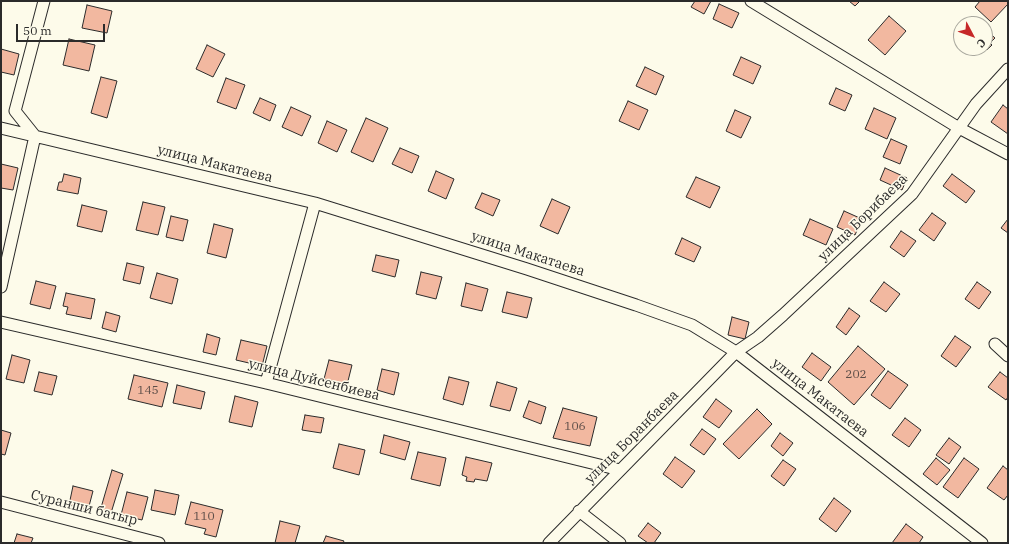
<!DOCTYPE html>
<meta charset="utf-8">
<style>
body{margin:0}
#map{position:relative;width:1009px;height:544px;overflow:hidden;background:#fdfbea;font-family:"IBM Plex Serif",serif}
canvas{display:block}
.frame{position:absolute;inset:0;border:2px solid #2b2b2b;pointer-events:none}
.north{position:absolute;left:953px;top:16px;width:40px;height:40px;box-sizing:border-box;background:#fdfbea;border:1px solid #a9a89e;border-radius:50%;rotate:131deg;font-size:11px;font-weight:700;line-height:16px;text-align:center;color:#2b2b2b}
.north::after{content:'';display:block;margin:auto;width:14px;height:18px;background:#c62828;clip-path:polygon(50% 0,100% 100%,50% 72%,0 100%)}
.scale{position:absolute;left:16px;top:24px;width:89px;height:18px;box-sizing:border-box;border:2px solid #2b2b2b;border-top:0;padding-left:5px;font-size:12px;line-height:14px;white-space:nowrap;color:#2b2b2b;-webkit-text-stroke:3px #fdfbea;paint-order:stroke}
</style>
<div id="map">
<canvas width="1009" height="544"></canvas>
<div class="frame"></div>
<div class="north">С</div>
<div class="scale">50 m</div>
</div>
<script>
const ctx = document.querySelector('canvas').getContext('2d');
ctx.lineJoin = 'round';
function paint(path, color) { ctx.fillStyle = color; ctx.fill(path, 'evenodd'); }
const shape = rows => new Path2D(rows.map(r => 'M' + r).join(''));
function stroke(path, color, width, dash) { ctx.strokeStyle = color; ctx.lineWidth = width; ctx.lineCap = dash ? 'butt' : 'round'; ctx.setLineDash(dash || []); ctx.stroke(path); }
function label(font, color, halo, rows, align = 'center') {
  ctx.font = font + ' "IBM Plex Serif",serif'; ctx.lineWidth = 3; ctx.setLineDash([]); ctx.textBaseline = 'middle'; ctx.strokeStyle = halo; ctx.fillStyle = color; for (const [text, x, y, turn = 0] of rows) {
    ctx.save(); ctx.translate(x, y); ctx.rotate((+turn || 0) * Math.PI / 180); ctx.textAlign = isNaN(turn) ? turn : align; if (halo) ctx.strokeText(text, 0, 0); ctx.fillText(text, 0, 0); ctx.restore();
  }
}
const building = shape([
 [695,1,711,1,704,14,691,7,695,1],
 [849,1,860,1,855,6,849,1],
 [980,1,1008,1,1008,4,991,22,975,7,980,1],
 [719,4,739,13,732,28,713,19,719,4],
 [87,5,112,11,107,33,82,28,87,5],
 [889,16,906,31,885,55,868,40,889,16],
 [985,29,995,38,990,43,992,45,987,50,985,48,985,29],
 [69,39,95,45,89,71,63,65,69,39],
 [207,45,225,54,213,77,196,69,207,45],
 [1,49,19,54,14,75,1,72,1,49],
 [741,57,761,66,753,84,733,75,741,57],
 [645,67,664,76,656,95,636,86,645,67],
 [101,77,117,81,107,118,91,113,101,77],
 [226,78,245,85,236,109,217,102,226,78],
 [836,88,852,95,845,111,829,104,836,88],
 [260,98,276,105,270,121,253,113,260,98],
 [628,101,648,110,639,130,619,121,628,101],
 [1003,105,1008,109,1008,134,991,122,1003,105],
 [291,107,311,116,302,136,282,127,291,107],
 [874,108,896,118,887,139,865,129,874,108],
 [735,110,751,117,741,138,726,131,735,110],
 [366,118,388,128,373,162,351,152,366,118],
 [327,121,347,130,337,152,318,143,327,121],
 [891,139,907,146,900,164,883,157,891,139],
 [400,148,419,156,412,173,392,164,400,148],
 [1,164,18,168,13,190,1,188,1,164],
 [885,168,907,178,902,190,880,180,885,168],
 [436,171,454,179,446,199,428,191,436,171],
 [64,174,81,178,78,194,57,190,59,182,62,182,64,174],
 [952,174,975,191,966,203,943,186,952,174],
 [696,177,720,187,710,208,686,197,696,177],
 [482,193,500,200,493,216,475,208,482,193],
 [552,199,570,207,558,234,540,226,552,199],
 [143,202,165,207,158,235,136,230,143,202],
 [82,205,107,211,102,232,77,226,82,205],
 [844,211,862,219,855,235,837,227,844,211],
 [932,213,946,223,934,241,919,230,932,213],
 [171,216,188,220,183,241,166,237,171,216],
 [810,219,833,229,826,245,803,235,810,219],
 [1008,219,1008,233,1001,228,1008,219],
 [214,224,233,229,226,258,207,253,214,224],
 [901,231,916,241,904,257,890,247,901,231],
 [682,238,701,247,694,262,675,254,682,238],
 [376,255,399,260,395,277,372,271,376,255],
 [127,263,144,267,140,284,123,280,127,263],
 [421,272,442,277,436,299,416,294,421,272],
 [157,273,178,279,172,304,150,298,157,273],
 [36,281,56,286,50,309,30,304,36,281],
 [884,282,900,294,886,312,870,301,884,282],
 [977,282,991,292,979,309,965,299,977,282],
 [466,283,488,289,482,311,461,306,466,283],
 [507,292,532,298,527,318,502,312,507,292],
 [66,293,95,299,91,319,66,314,68,307,63,306,66,293],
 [849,308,860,316,846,335,836,327,849,308],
 [106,312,120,316,116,332,102,328,106,312],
 [732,317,749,322,745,339,728,335,732,317],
 [207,334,220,338,216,355,203,352,207,334],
 [955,336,971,347,956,367,941,356,955,336],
 [241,340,267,346,262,366,236,360,241,340],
 [858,346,885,369,854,405,828,382,858,346],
 [812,353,831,367,821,381,802,367,812,353],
 [12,355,30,360,24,383,6,379,12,355],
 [329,360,352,365,347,385,324,379,329,360],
 [382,369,399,373,394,395,377,390,382,369],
 [888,371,908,385,890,409,871,395,888,371],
 [39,372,57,376,52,395,34,391,39,372],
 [1000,372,1008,378,1008,397,1006,400,988,387,1000,372],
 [134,375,168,383,162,407,128,399,134,375],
 [449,377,469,382,463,405,443,399,449,377],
 [497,382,517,388,510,411,490,406,497,382],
 [177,385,205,392,201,409,173,403,177,385],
 [235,396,258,402,252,427,229,422,235,396],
 [716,399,732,411,719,428,703,417,716,399],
 [529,401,546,407,541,424,523,417,529,401],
 [563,408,597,417,590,446,553,438,563,408],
 [757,409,772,424,739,459,723,444,757,409],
 [305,415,324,418,321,433,302,430,305,415],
 [905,418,921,430,909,447,892,435,905,418],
 [702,429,716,439,704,455,690,445,702,429],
 [1,430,11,433,5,455,1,454,1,430],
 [780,433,793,443,783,456,771,446,780,433],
 [384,435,410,442,405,460,380,453,384,435],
 [949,438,961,447,949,464,936,455,949,438],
 [339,444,365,450,359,475,333,468,339,444],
 [418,452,446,458,440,486,411,479,418,452],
 [466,457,492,463,487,481,475,479,474,482,466,481,467,477,462,475,466,457],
 [675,457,695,471,682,488,663,474,675,457],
 [936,458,950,470,937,485,923,474,936,458],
 [964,458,979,469,958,498,943,487,964,458],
 [783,460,796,469,784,486,771,476,783,460],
 [1003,466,1008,470,1008,495,1004,500,987,488,1003,466],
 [112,470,123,474,111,513,100,511,112,470],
 [73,486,93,491,88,510,69,505,73,486],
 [155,490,179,495,175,515,151,510,155,490],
 [127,492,148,497,142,520,121,515,127,492],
 [834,498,851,511,836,532,819,519,834,498],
 [191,502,223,510,216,537,204,534,206,529,185,524,191,502],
 [280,521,300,526,295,543,275,543,280,521],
 [648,523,661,533,654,543,648,543,638,536,648,523],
 [906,524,923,537,919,543,892,543,906,524],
 [17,534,33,538,31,543,14,543,17,534],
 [326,536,344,541,343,543,323,543,326,536]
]);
const minor = shape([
 [751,1,959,128,1008,154],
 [1,128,315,203,527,269,636,305,692,325,736,352,982,543],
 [1,287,35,136,15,111,44,1],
 [1,322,266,383,620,470],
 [995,344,1008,356],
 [266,383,315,203],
 [1,502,159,543],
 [579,511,620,543],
 [549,543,736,352,758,337,783,315,912,194,976,104,1008,69]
]);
const numberNames = [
 ["202",856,375],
 ["145",148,391],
 ["106",575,427],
 ["110",204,517]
];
const streetNames = [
 ["улица Макатаева",215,164,14],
 ["улица Борибаева",863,218,-44],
 ["улица Макатаева",528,254,18],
 ["улица Дуйсенбиева",314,380,14],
 ["улица Макатаева",820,398,38],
 ["улица Боранбаева",632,437,-45],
 ["Суранши батыр",84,508,14]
];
paint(building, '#f2b8a0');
stroke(building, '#2b2b2b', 1);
stroke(minor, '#2b2b2b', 13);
stroke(minor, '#fdfbea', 11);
label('12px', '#5d4e48', null, numberNames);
label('14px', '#2b2b2b', '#fdfbea', streetNames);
</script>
